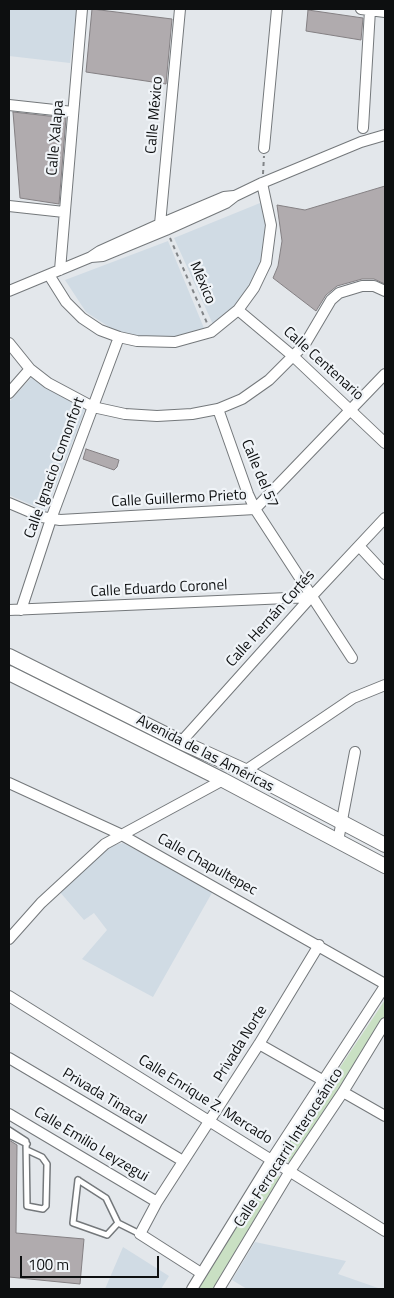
<!DOCTYPE html>
<meta charset="utf-8">
<style>
body{margin:0}
#map{position:relative;width:394px;height:1298px;overflow:hidden;background:#e3e7eb;font-family:"Titillium Web",sans-serif}
canvas{display:block}
.frame{position:absolute;inset:0;border:10px solid #0d0f10;pointer-events:none}
.scale{position:absolute;left:20px;top:1256px;width:139px;height:22px;box-sizing:border-box;border:2px solid #0d0f10;border-top:0;padding-left:6px;font-size:15px;line-height:18px;white-space:nowrap;color:#0d0f10;-webkit-text-stroke:4px #f0f4f8;paint-order:stroke}
</style>
<div id="map">
<canvas width="394" height="1298"></canvas>
<div class="frame"></div>
<div class="scale">100 m</div>
</div>
<script>
const ctx = document.querySelector('canvas').getContext('2d');
ctx.lineJoin = 'round';
function paint(path, color) { ctx.fillStyle = color; ctx.fill(path, 'evenodd'); }
const shape = rows => new Path2D(rows.map(r => 'M' + r).join(''));
function stroke(path, color, width, dash) { ctx.strokeStyle = color; ctx.lineWidth = width; ctx.lineCap = dash ? 'butt' : 'round'; ctx.setLineDash(dash || []); ctx.stroke(path); }
function label(font, color, halo, rows, align = 'center') {
  ctx.font = font + ' "Titillium Web",sans-serif'; ctx.lineWidth = 4.5; ctx.setLineDash([]); ctx.textBaseline = 'middle'; ctx.strokeStyle = halo; ctx.fillStyle = color; for (const [text, x, y, turn = 0] of rows) {
    ctx.save(); ctx.translate(x, y); ctx.rotate((+turn || 0) * Math.PI / 180); ctx.textAlign = isNaN(turn) ? turn : align; if (halo) ctx.strokeText(text, 0, 0); ctx.fillText(text, 0, 0); ctx.restore();
  }
}
const built = shape([
 [9,9,77,9,70,63,9,56],
 [265,201,268,234,265,268,253,292,215,329,174,238],
 [168,241,206,333,193,338,123,336,86,312,65,280],
 [32,377,86,407,46,511,9,495,9,402],
 [123,843,213,891,153,997,82,959,107,930,94,913,84,920,59,891,113,845],
 [255,1242,346,1261,338,1274,381,1289,247,1289,232,1280],
 [123,1247,169,1276,161,1289,105,1289]
]);
const green = shape([
 [385,1000,385,1017,291,1163,280,1157],
 [270,1170,280,1177,213,1289,198,1289]
]);
const building = shape([
 [92,9,172,19,166,84,86,72,92,9],
 [308,10,363,18,361,40,306,31,308,10],
 [13,112,66,118,59,204,20,198,13,112],
 [385,186,385,284,374,279,362,279,337,286,326,295,316,311,273,278,278,266,282,241,277,205,305,210,385,186],
 [86,449,119,460,117,467,114,470,83,459,86,449],
 [9,1140,17,1145,16,1233,84,1239,80,1284,9,1277,9,1140]
]);
const path = shape([
 [263,174,264,156],
 [170,238,207,323]
]);
const lane = shape([
 [9,1130,26,1141,27,1206,43,1209,46,1206,47,1164,42,1157,27,1150],
 [9,1135,27,1144],
 [78,1180,106,1198,118,1223,107,1235,73,1223,78,1180],
 [118,1223,140,1234]
]);
const street = shape([
 [361,9,385,12],
 [9,105,73,112],
 [363,128,370,10],
 [264,148,277,9],
 [9,206,64,212],
 [160,224,180,9],
 [91,257,103,256,166,230,226,203,235,196,262,183,361,142,385,135],
 [60,270,82,9],
 [49,275,66,302,82,318,100,330,119,337,137,341,175,342,211,332,238,310,254,288,266,263,271,225,262,183],
 [9,291,91,257,100,251,160,224,224,197,234,196],
 [238,310,294,357,385,443],
 [9,343,30,369,48,383,93,407,125,414,157,416,192,414,218,409,242,399,269,380,305,344,331,300,339,293,362,286,374,286,385,291],
 [9,393,30,369],
 [218,409,248,494,255,509,352,658],
 [9,503,42,517,60,520,255,509,385,374],
 [359,546,385,574],
 [9,610,311,597],
 [21,610,51,519,119,337],
 [181,742,311,597,385,518],
 [245,771,353,698,385,685],
 [9,783,120,834,385,984],
 [338,841,355,752],
 [9,939,41,903,105,844,223,780],
 [9,996,385,1231],
 [259,1044,324,1081],
 [9,1058,183,1161],
 [343,1092,385,1116],
 [9,1114,157,1202],
 [201,1273,140,1234,157,1202,259,1044,319,945],
 [192,1289,272,1159,385,986],
 [219,1289,290,1171,343,1092,385,1023]
]);
const secondary = shape([
 [9,656,181,742,245,771,385,845],
 [9,673,223,780,385,866]
]);
const streetNames = [
 ["Calle México",155,115,-85],
 ["Calle Xalapa",56,138,-85],
 ["México",202,283,67],
 ["Calle Centenario",323,364,42],
 ["Calle Ignacio Comonfort",55,468,-70],
 ["Calle del 57",259,474,67],
 ["Calle Guillermo Prieto",179,499,-3],
 ["Calle Eduardo Coronel",159,589,-3],
 ["Calle Hernán Cortés",271,619,-48],
 ["Avenida de las Américas",205,754,27],
 ["Calle Chapultepec",207,865,29],
 ["Privada Norte",241,1044,-58],
 ["Privada Tinacal",104,1097,31],
 ["Calle Enrique Z. Mercado",205,1100,32],
 ["Calle Emilio Leyzegui",91,1145,31],
 ["Calle Ferrocarril Interoceánico",289,1148,-57]
];
paint(built, '#d0dbe4');
paint(green, '#c9e0c3');
paint(building, '#b0abae');
stroke(building, '#848083', 1);
stroke(lane, '#74787b', 8);
stroke(street, '#74787b', 12);
stroke(secondary, '#74787b', 16);
stroke(path, '#818487', 2, [4, 4]);
stroke(lane, '#fff', 5);
stroke(street, '#fff', 10);
stroke(secondary, '#fff', 14);
label('15px', '#0d0f10', '#f0f4f8', streetNames);
</script>
